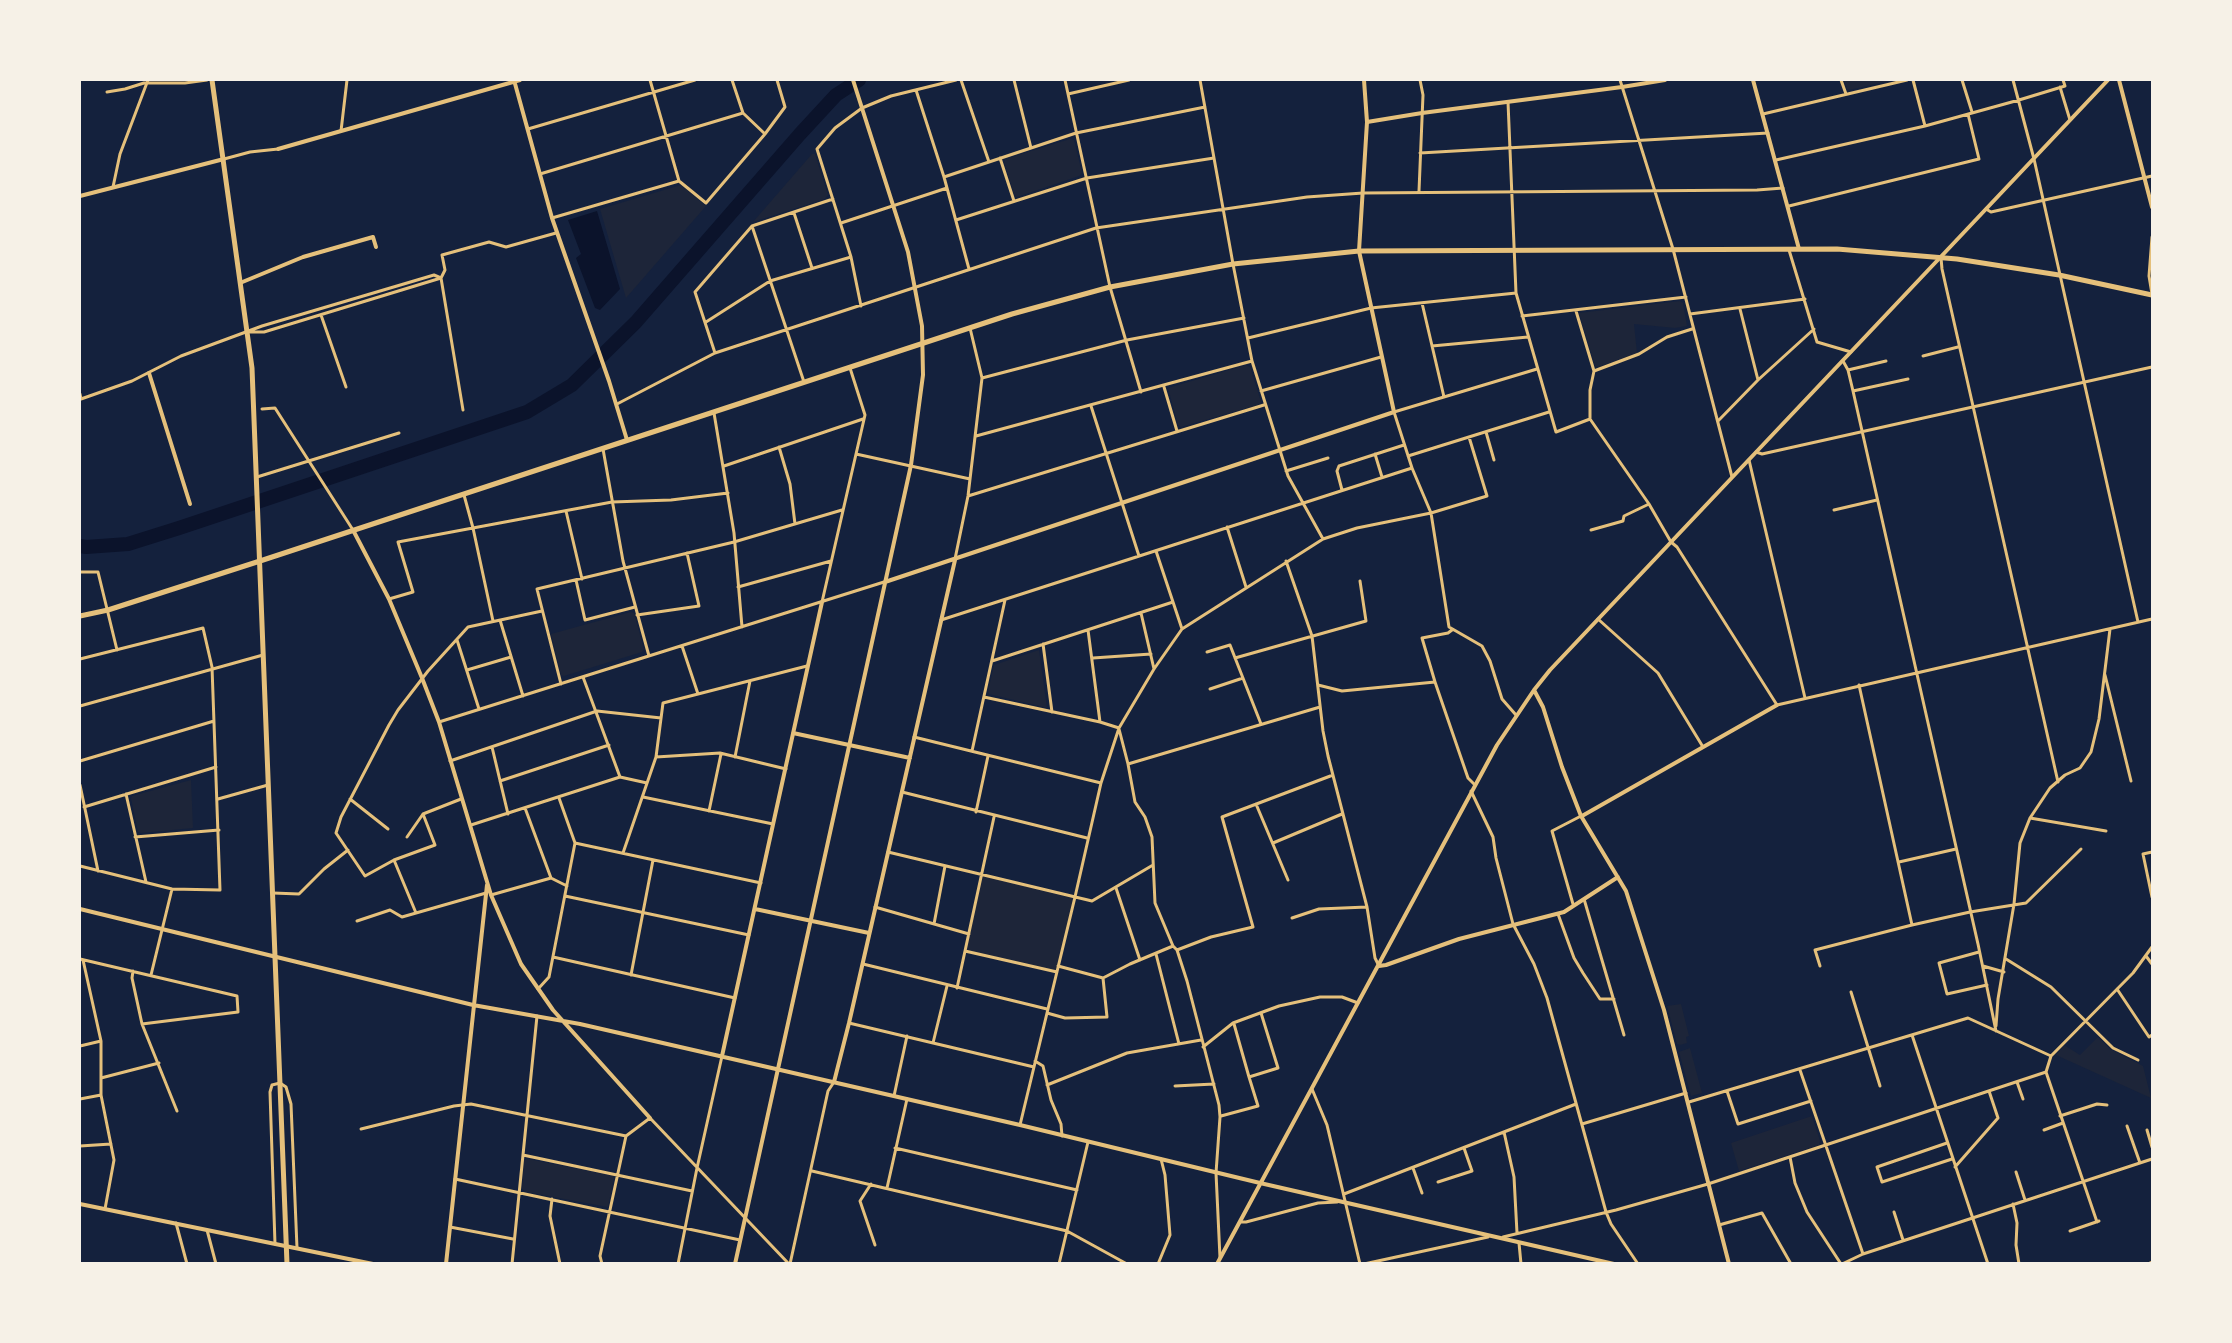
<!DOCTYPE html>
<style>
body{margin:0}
#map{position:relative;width:2232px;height:1343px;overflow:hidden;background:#14213d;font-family:"Nunito Sans",sans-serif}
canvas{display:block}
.frame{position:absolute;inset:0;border:81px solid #f6f1e7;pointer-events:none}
</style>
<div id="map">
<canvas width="2232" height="1343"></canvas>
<div class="frame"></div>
</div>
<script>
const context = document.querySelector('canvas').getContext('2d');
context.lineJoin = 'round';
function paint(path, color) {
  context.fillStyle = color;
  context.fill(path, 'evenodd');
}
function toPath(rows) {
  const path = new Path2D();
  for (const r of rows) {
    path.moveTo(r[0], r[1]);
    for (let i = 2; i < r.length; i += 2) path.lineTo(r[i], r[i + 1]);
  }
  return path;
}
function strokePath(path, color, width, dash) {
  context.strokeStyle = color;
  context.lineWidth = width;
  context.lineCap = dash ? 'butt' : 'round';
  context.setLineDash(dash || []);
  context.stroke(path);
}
paint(toPath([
 [1844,80,1894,80,1849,90,1847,89],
 [1070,139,1074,140,1082,173,1079,176,1017,197,1014,194,1004,162,1005,159],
 [812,154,815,154,828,195,825,199,753,222],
 [681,185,706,206,626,298,600,209],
 [1680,301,1683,303,1687,326,1675,328,1634,324,1637,353,1598,367,1595,366,1579,313],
 [1246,365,1250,367,1261,402,1258,405,1181,427,1178,425,1168,388],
 [631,612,634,613,644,649,642,652,564,676,561,675,551,634],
 [1039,650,1047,708,989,694,988,691,994,665],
 [191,780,193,828,141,833,138,832,131,798,132,796],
 [982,875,1075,897,1057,972,965,951],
 [1681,1004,1689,1036,1686,1037,1687,1043,1680,1045,1677,1044,1667,1006],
 [2098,1037,2110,1049,2143,1066,2151,1098,2056,1055,2064,1045,2080,1055],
 [1690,1048,1702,1093,1691,1096,1679,1052],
 [1812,1116,1820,1141,1819,1145,1739,1171,1731,1143],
 [528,1159,613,1176,614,1178,608,1207,526,1192,522,1189,524,1160]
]), '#1d2539');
paint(toPath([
 [597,211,620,289,600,310,595,308,576,258,581,254,568,220]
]), '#0b132b');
strokePath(toPath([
 [80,546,86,547,128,544,179,528,527,412,572,385,636,322,800,134,836,95,859,80]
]), '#0b132b', 14);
strokePath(toPath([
 [732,80,743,113,765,134],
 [961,80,989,162],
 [1014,80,1031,148],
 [1065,80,1110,287,1141,392],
 [1200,80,1233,264,1252,361,1288,476,1323,539],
 [1620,80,1673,249,1732,477],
 [1841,80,1846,94],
 [1913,80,1925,126],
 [1962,80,1972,112],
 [2013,80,2034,159,2138,622],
 [2060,87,2070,120],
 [916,90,944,177,969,269],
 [107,92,125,89,144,83,185,83,207,80],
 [1068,94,1129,80],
 [1508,102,1516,293,1556,432,1590,419],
 [1763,114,1907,80],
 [528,129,695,80],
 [341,131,347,80],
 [1420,153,1768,133],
 [1000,158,1014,201],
 [224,159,250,152,278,149],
 [1776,160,1925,126,2019,100,2065,86,2063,80],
 [540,174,743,113],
 [944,177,1076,133,1205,107],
 [679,181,706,203,765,134,785,107,777,80],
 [113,187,120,154,148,80],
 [1419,191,1423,95,1420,80],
 [1789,206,1979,159,1968,114],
 [1986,209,1991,212,2152,176],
 [794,213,812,268],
 [552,218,679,181,650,80],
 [956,220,1087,178,1214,158],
 [841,223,947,188],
 [752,226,804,382],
 [1789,250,1817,342,1851,352],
 [1941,258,1942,269,2058,782],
 [2152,294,2149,276,2152,237],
 [1422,303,1444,397],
 [861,306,851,257,817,149,835,128,862,108,891,96,956,80],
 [1740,309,1758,380],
 [1576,311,1594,371,1590,390,1590,419,1649,504,1671,542,1677,547,1777,705,2152,619],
 [1690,314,1805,299],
 [321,315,346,387],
 [1522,316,1686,297],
 [706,322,770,281,851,257],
 [250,332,264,332,441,278],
 [1248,338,1371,308,1516,293],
 [1432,346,1528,337],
 [715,353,695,292,752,226,833,199],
 [1923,356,1958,347],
 [1843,361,1848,370,1853,391,1978,944,1996,1031],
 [1848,370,1886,361],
 [1594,371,1639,354,1667,337,1692,329],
 [982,378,1127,340,1244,318],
 [1164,387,1177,431],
 [1261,391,1381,357],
 [1853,391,1908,379],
 [80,394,81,399,132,381,181,356,262,326,434,275,441,278],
 [617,404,715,353,1096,228,1307,197,1363,193,1757,190,1783,188],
 [1091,406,1139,556],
 [262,409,275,408,353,530],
 [463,410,441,278,445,270,442,255,489,242,506,247,556,233],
 [714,413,734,533,742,627],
 [1718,421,1758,380,1814,329],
 [1486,432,1494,460],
 [976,436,1252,361],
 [779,447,790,484,795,524],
 [603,449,623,561,649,656],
 [1756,452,1762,454,2152,367],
 [856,454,970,479],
 [1375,454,1382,477],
 [1408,456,1549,412],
 [1749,460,1805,698],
 [724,466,863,419],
 [1286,471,1328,458],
 [257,477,399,433],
 [1342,490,1337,471,1339,466,1404,445],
 [464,495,473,528,493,621],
 [968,496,1264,405],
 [1834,510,1877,500],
 [566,511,582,579],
 [1227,527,1246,587],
 [1591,530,1623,521,1624,516,1649,504],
 [1156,551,1182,629],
 [955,559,968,496,982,378,970,328],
 [1286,561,1312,636,1323,731,1328,756,1367,907,1375,958,1379,966],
 [80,572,98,572,117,650],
 [576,580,585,620,635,607],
 [738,587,831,561],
 [389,599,413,592,398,542,612,502,671,500,728,493],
 [822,602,865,415,850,368],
 [1141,613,1154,669],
 [637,615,699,606,687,553],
 [1598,619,1658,673,1703,747],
 [500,620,523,696],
 [941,620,1412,468],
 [1088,630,1100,722],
 [457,640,479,709],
 [1043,644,1052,712],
 [682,646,698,694],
 [1207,652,1230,645,1261,724],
 [1093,658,1151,654],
 [1235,658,1366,621,1360,581],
 [80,659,203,628,212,667,220,890,172,889,80,866],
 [992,661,1173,602],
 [467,670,511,657],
 [2105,675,2131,781],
 [583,677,620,777],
 [1435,682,1422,638,1448,633,1452,630],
 [561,684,537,589,734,542,842,510],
 [1318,685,1342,691,1435,682,1468,778,1475,785],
 [1859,685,1912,925,1970,912,2026,903,2081,849],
 [1210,689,1243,678],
 [984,697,1100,722,1119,728],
 [80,706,263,655],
 [1516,715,1502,699,1490,661,1482,646,1449,627,1431,513,1412,468,1394,412,1537,369],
 [439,722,884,582],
 [1119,729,1128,764,1135,802,1145,817,1152,837,1155,903,1173,946,1177,950,1187,981,1219,1105,1220,1117,1216,1173,1220,1258],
 [914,737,1101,783],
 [492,747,508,814],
 [972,751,1005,600],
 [656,757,720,753,786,769],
 [735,757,750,681],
 [80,761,214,721],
 [450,761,597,711,661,718],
 [1128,764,1320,707],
 [500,781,609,745],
 [80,785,98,871],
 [1471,791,1493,837,1496,858,1513,924,1534,964,1547,998,1606,1212,1611,1224,1638,1264],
 [902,792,1087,838],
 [126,794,146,882],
 [643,797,773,824],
 [218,799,268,785],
 [350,799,388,829],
 [461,799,423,814,435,845,394,860,365,876,336,833,341,817,389,725,398,710,428,671,468,627,542,611],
 [1256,804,1288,880],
 [84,807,216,767],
 [525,808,551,878],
 [709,811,721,754],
 [976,812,988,756],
 [2030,818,2106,831],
 [471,825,620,777,647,783],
 [135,837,219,830],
 [407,837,423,814],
 [575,843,761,883],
 [1273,843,1342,814],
 [888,852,1092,901,1153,865],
 [2152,852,2143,854,2152,897],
 [623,853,656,757,663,703,807,666],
 [394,860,416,913],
 [1899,862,1956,849],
 [1116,888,1140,960],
 [273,893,299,894,324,869,348,850],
 [491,895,551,878,567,886],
 [565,896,749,935],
 [1584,899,1624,1035],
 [1573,904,1552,831,1581,816],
 [875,907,969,934],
 [1558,914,1574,958,1583,973,1600,999,1614,999],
 [1292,918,1319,909,1367,907],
 [357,921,390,910,402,917,486,893],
 [934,924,945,866],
 [1177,950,1211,937,1253,927,1222,817,1333,775],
 [965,951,1057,972],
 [1979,952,1939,963,1947,994,1987,985],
 [1156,954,1179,1044],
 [2146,956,2152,964],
 [553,957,735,998],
 [80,959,237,996,238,1012,142,1024],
 [2006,959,2051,987,2113,1048,2138,1060],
 [83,960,101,1041,101,1095,114,1160,105,1209],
 [863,964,1047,1009],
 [1058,966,1103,978,1130,964,1173,946],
 [1820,966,1815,950,1912,925],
 [1983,966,2004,972],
 [133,971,132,978,142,1024,177,1111],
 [151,975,172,889],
 [631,975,653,860],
 [957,988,994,817],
 [538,989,549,977,575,843,559,798],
 [2117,989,2149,1037,2152,1035],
 [1851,992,1880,1086],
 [1047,1013,1065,1018,1107,1017,1103,978],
 [849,1023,1034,1067],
 [1234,1024,1249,1077],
 [1996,1026,1998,999,2014,904,2020,843,2030,818,2050,788,2065,775,2080,768,2091,752,2099,719,2110,629],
 [1912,1035,1988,1264],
 [933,1043,947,986],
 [80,1046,101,1041],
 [1203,1047,1233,1023,1279,1006,1320,997,1342,997,1358,1003],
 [1035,1061,1043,1066,1051,1100,1061,1124,1062,1136],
 [1800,1070,1863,1254],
 [101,1078,159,1063],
 [2017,1082,2023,1099],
 [1047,1085,1127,1053,1201,1040],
 [1175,1086,1214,1084],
 [1312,1089,1327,1125,1360,1264],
 [1727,1091,1738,1124,1811,1101],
 [894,1096,907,1036],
 [80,1099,101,1095],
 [1689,1102,1968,1018,2051,1056],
 [1221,1116,1258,1106,1249,1077,1278,1068,1261,1013],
 [2060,1116,2097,1104,2107,1105],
 [1582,1124,1686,1093],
 [1020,1125,1075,897,1101,783,1119,728,1154,669,1182,629,1323,539,1357,528,1431,513,1487,496,1469,437],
 [2127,1126,2140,1163],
 [361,1129,454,1106,471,1104,626,1136],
 [2044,1130,2063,1123],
 [2147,1130,2152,1147],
 [1504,1132,1514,1177,1517,1233],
 [1947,1143,1877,1167,1882,1182,1952,1159],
 [80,1146,111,1144],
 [895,1148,1077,1190],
 [523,1155,692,1191],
 [1790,1157,1795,1183,1807,1212,1841,1264],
 [1955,1167,1998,1118,1989,1091],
 [1413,1168,1422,1193],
 [812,1171,1067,1231,1127,1264],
 [2016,1172,2025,1200],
 [455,1179,740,1240],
 [1438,1182,1472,1171,1464,1148],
 [871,1184,860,1201,875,1245],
 [887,1188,907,1099],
 [1344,1194,1576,1104],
 [552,1199,550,1216,560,1264],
 [2013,1204,2017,1223,2016,1245,2019,1264],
 [1894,1212,1903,1240],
 [1241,1222,1246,1222,1318,1203,1337,1202],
 [2097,1222,2046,1072,2051,1056,2133,973,2152,947],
 [176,1223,187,1264],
 [1719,1225,1762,1213,1791,1264],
 [450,1227,513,1239],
 [207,1230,216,1264],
 [2070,1231,2099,1221],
 [1503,1237,1616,1210,1708,1184,2046,1072],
 [1519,1243,1521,1264],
 [275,1244,270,1092,272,1085,280,1083,286,1087,291,1104,297,1248],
 [512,1264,537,1016],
 [602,1264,600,1256,626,1136,650,1118,789,1264],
 [678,1264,697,1168,722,1056],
 [790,1264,828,1091,834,1082],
 [1059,1264,1088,1142],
 [1158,1264,1170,1235,1165,1175,1161,1159],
 [1364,1264,1488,1237],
 [1842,1264,1863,1254,2152,1159],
 [2148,1264,2152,1262]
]), '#e5c07b', 3);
strokePath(toPath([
 [514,80,552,218,609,381,627,440],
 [1753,80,1799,249],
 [2119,80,2152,207],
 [1367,122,1422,113,1622,87,1665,80],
 [278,149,520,80],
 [80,196,224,159],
 [240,283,303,257,373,237,376,247],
 [149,373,190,504],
 [353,530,389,599,422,678,439,722,491,895,521,964,553,1010,650,1118],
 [885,582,1394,412,1359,251,1367,122,1364,80],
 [1534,690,1543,707,1562,767,1581,816,1626,891,1664,1010,1729,1264],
 [793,733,910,758],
 [1582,816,1777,705],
 [80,909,473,1005,580,1024,1020,1125,1260,1183,1614,1264],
 [755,909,869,933],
 [1379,966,1386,965,1459,939,1564,912,1618,877],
 [722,1056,822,602],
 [834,1082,849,1023,955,560],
 [80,1204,373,1264],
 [446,1264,487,885],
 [735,1264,911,465,923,375,922,326,908,252,853,80],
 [1217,1264,1497,745,1534,690,1550,670,2108,80]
]), '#e5c07b', 4);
strokePath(toPath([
 [212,80,252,368,287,1264],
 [80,616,108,610,260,561,1012,314,1110,287,1233,264,1359,251,1837,249,1957,259,2059,275,2152,295]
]), '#e5c07b', 5);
</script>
